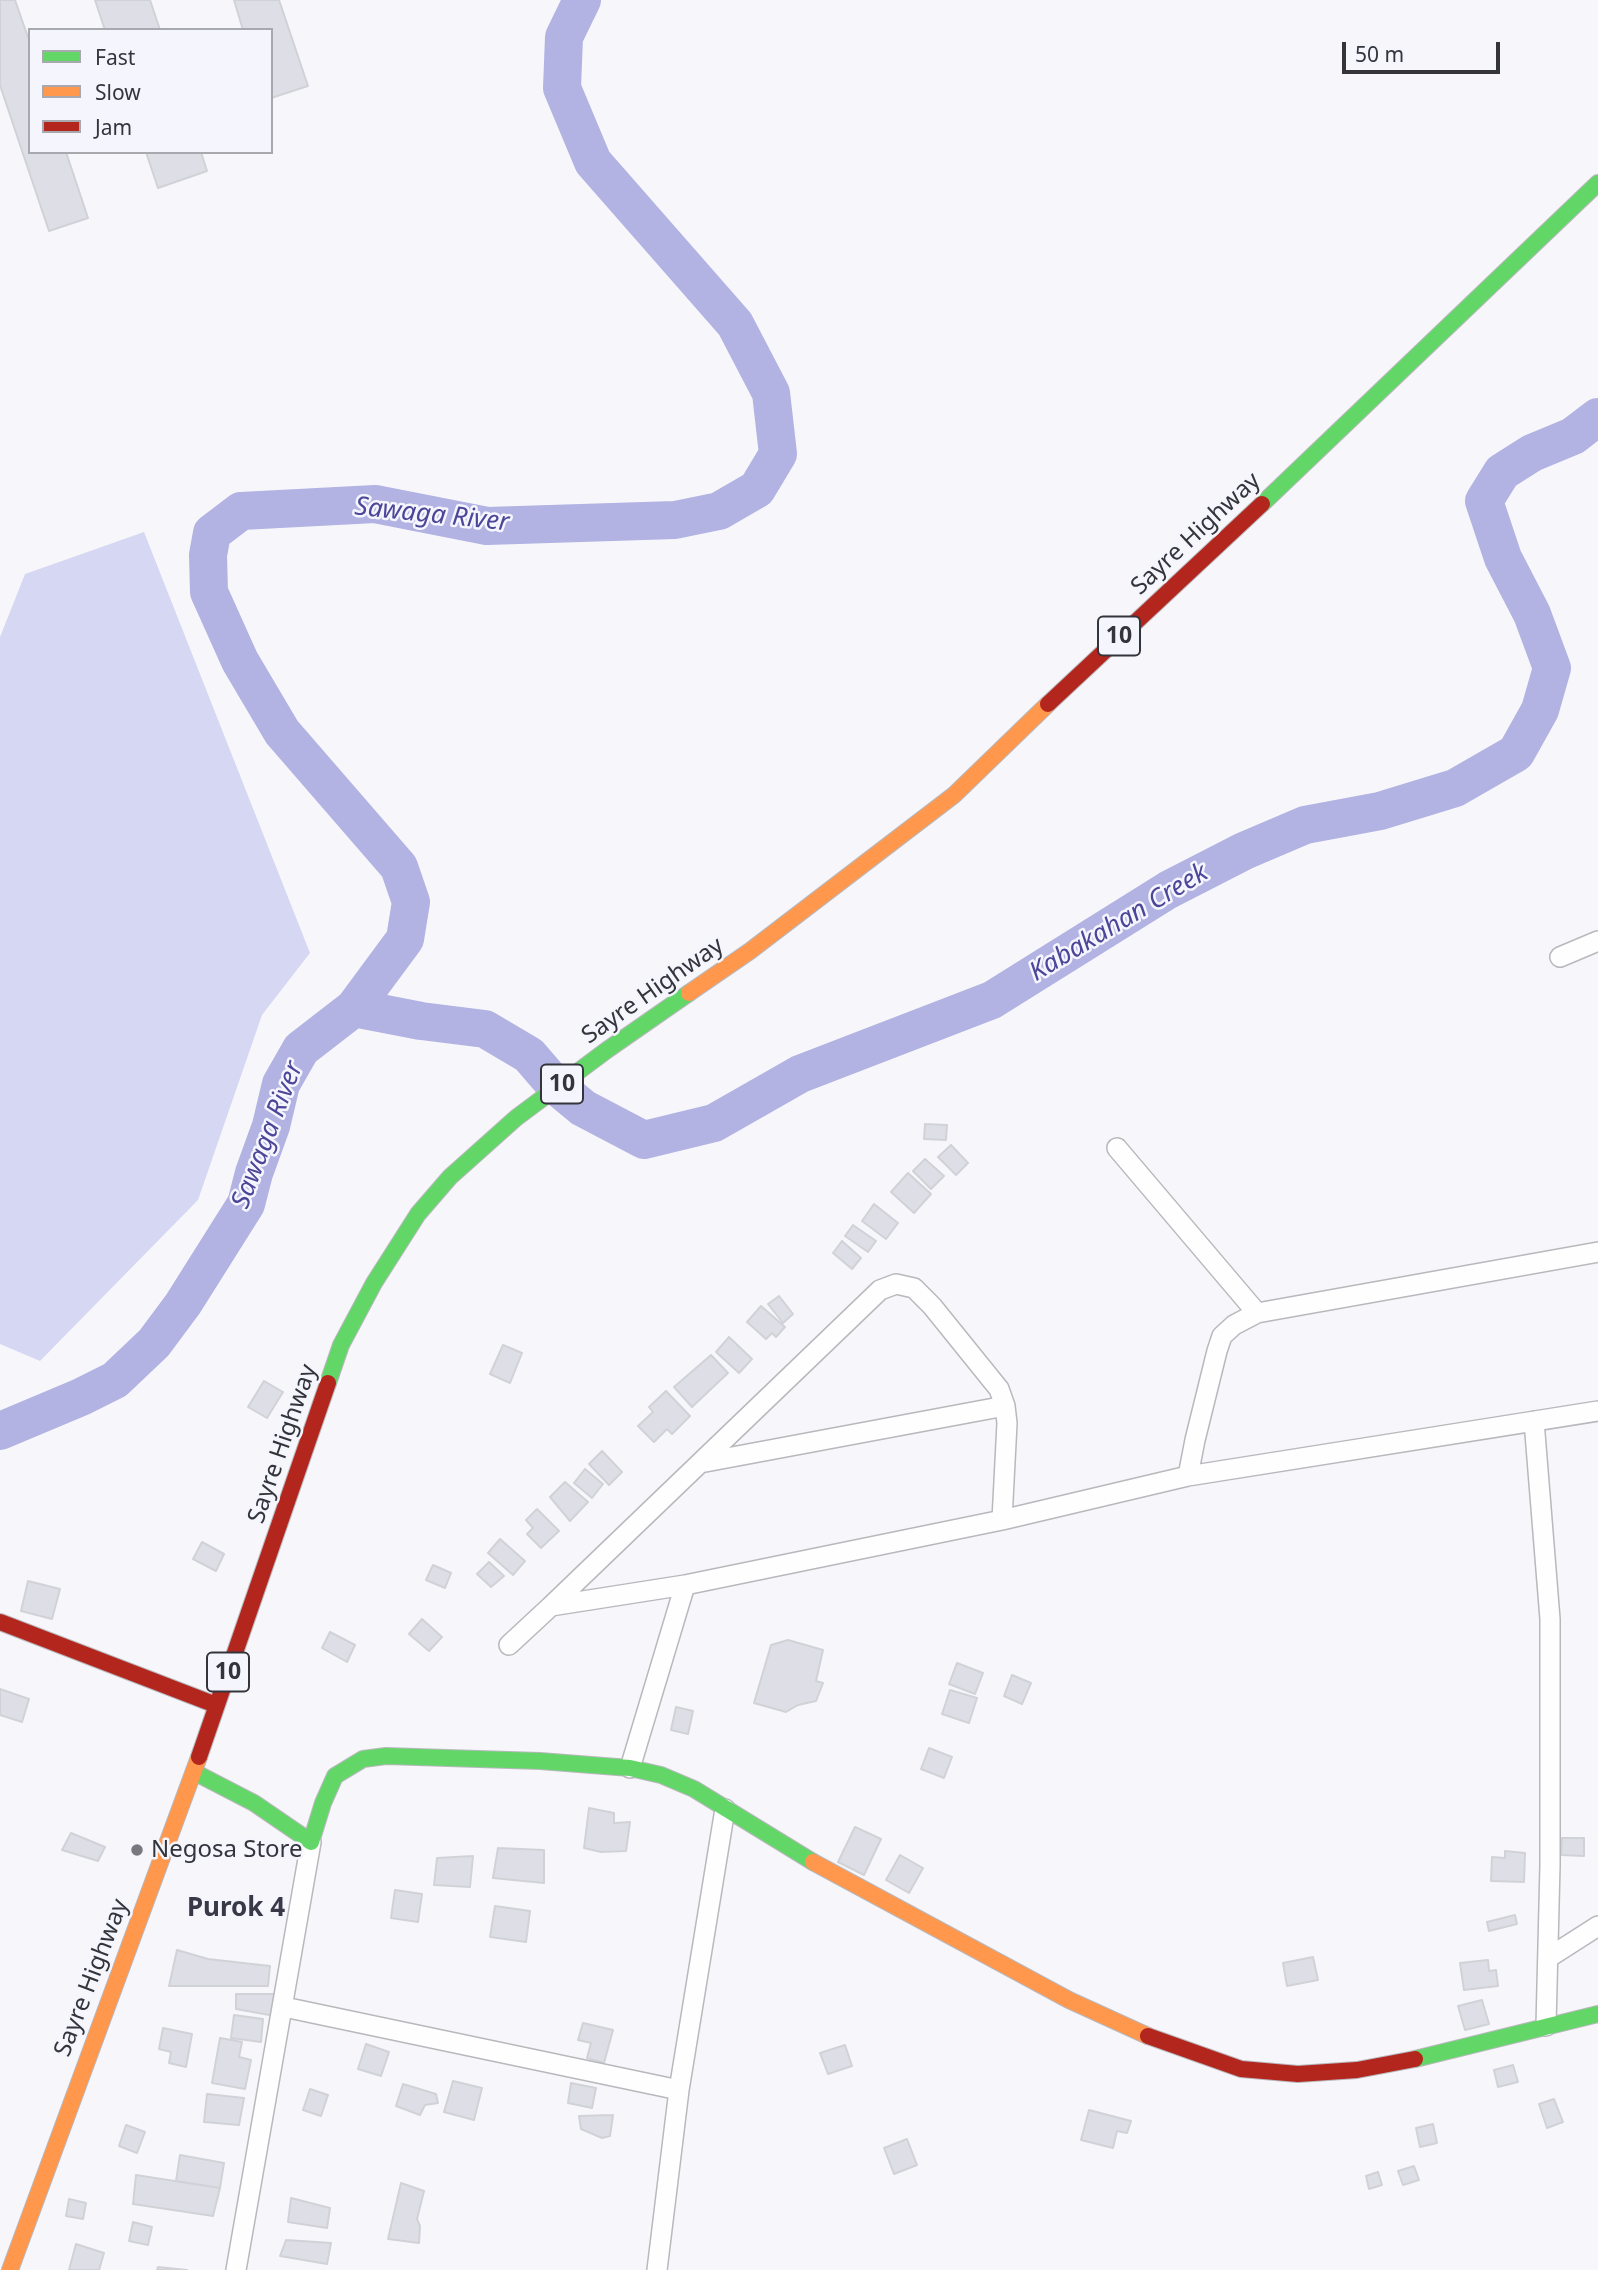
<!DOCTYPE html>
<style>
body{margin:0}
#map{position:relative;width:1598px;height:2270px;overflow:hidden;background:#f7f7fb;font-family:"Noto Sans",sans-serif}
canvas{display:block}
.legend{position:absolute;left:28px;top:28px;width:245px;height:126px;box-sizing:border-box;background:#f5f5fd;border:2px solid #a8a8af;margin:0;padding:9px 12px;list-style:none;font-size:21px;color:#34343b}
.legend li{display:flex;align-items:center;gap:14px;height:35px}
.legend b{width:35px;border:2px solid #a8a8af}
.scale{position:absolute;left:1342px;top:42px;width:158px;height:32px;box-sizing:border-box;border:4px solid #34343b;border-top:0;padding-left:9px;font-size:21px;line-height:24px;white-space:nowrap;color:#34343b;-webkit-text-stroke:5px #f5f5fd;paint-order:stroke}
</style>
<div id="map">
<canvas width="1598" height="2270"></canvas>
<ul class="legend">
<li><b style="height:9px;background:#63d668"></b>Fast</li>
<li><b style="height:9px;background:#ff974d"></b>Slow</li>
<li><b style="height:9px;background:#b3261e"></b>Jam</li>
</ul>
<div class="scale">50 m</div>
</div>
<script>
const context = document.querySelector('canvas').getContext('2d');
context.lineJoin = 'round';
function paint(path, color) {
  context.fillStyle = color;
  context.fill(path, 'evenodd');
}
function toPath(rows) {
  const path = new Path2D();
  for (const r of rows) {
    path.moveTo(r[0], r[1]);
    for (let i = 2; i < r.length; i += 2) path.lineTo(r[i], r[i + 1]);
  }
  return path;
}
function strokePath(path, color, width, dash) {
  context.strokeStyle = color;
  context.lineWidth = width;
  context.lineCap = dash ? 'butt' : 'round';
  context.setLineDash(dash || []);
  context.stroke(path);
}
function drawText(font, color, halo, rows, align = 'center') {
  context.font = font + ' "Noto Sans",sans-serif';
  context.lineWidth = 5;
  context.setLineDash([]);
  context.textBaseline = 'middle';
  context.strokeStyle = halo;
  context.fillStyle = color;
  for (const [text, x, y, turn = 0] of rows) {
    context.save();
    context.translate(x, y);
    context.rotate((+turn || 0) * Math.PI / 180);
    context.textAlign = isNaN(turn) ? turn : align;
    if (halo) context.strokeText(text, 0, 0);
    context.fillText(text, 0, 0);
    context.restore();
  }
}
paint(toPath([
 [144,532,310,953,262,1015,198,1200,40,1361,0,1344,0,637,25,574]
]), '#d6d7f2');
strokePath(toPath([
 [354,1008,421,1021,485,1029,529,1055,554,1084,583,1108,644,1140,714,1123,800,1074,992,1000,1168,890,1244,851,1305,825,1380,811,1455,788,1516,753,1540,710,1552,668,1532,614,1503,558,1484,501,1502,472,1532,453,1573,436,1598,417],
 [0,1431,81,1397,115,1380,154,1343,183,1304,246,1204,254,1173,271,1126,281,1084,301,1049,354,1008,405,939,411,902,399,867,282,732,240,661,209,592,208,555,212,533,241,511,375,504,487,526,675,520,719,511,757,489,778,454,771,393,735,324,593,162,562,88,564,37,582,0]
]), '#b2b2e3', 38);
const building = toPath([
 [0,0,15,0,30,43,30,152,66,152,88,218,49,231,0,85,0,0],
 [95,0,150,0,160,30,105,30,95,0],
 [234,0,279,0,308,86,271,98,271,30,243,30,234,0],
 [146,152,201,152,207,171,158,188,146,152],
 [925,1124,947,1125,946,1140,924,1139,925,1124],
 [951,1145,968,1163,956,1175,938,1157,951,1145],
 [925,1159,944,1176,931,1189,913,1171,925,1159],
 [908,1173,931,1194,914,1213,891,1192,908,1173],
 [874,1204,898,1223,886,1239,862,1221,874,1204],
 [853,1225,876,1241,868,1252,845,1236,853,1225],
 [842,1241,861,1258,852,1269,833,1253,842,1241],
 [779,1296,793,1314,783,1323,768,1304,779,1296],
 [761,1306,785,1327,776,1337,772,1333,766,1339,747,1322,761,1306],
 [729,1337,752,1359,739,1373,716,1352,729,1337],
 [503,1345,522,1353,510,1383,490,1374,503,1345],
 [711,1355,728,1373,692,1407,674,1387,711,1355],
 [264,1381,283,1392,267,1418,248,1407,264,1381],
 [666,1391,690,1416,672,1434,667,1429,654,1442,638,1426,653,1412,649,1407,666,1391],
 [602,1451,622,1472,609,1485,589,1464,602,1451],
 [585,1469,603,1484,592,1498,574,1483,585,1469],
 [565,1482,588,1502,570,1521,550,1497,565,1482],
 [537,1509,559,1531,541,1548,527,1534,533,1528,526,1520,537,1509],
 [500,1539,525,1561,513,1575,488,1553,500,1539],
 [202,1542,224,1554,216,1571,193,1559,202,1542],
 [489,1562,504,1576,491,1587,477,1574,489,1562],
 [433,1565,451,1573,445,1588,426,1580,433,1565],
 [28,1581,60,1589,52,1619,21,1611,28,1581],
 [422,1619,442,1637,429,1651,409,1634,422,1619],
 [330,1632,355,1645,347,1662,322,1648,330,1632],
 [788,1640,823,1650,816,1681,823,1683,816,1701,798,1705,786,1712,754,1703,771,1645,788,1640],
 [957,1663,983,1673,975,1694,949,1684,957,1663],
 [1012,1675,1031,1683,1022,1704,1004,1696,1012,1675],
 [0,1689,29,1699,22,1722,0,1715,0,1689],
 [950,1690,977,1698,969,1723,942,1714,950,1690],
 [676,1707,693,1711,688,1734,671,1730,676,1707],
 [929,1748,952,1757,944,1778,921,1769,929,1748],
 [589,1808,614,1813,614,1823,630,1822,626,1851,601,1852,584,1848,589,1808],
 [855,1827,881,1839,864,1875,838,1862,855,1827],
 [71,1833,105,1847,98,1861,62,1850,71,1833],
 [1562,1838,1584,1838,1584,1856,1561,1855,1562,1838],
 [498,1848,544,1850,544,1883,493,1878,498,1848],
 [1505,1851,1525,1853,1524,1882,1491,1881,1492,1857,1505,1858,1505,1851],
 [900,1855,923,1868,909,1893,886,1880,900,1855],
 [473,1856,470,1887,434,1885,437,1858,473,1856],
 [395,1890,422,1894,418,1922,391,1918,395,1890],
 [495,1906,530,1911,526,1942,490,1937,495,1906],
 [1515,1915,1517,1924,1489,1931,1487,1922,1515,1915],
 [177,1950,208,1959,270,1966,268,1986,169,1986,177,1950],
 [1313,1957,1318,1980,1287,1986,1283,1963,1313,1957],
 [1488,1960,1489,1971,1496,1970,1498,1986,1464,1990,1460,1963,1488,1960],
 [236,1994,275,1994,275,2016,236,2009,236,1994],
 [1482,2000,1489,2024,1465,2030,1458,2006,1482,2000],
 [234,2015,263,2019,261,2042,231,2038,234,2015],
 [583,2023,613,2030,604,2063,587,2058,591,2043,578,2040,583,2023],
 [163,2028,192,2034,186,2067,169,2063,171,2052,159,2049,163,2028],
 [220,2038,242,2042,239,2057,251,2060,245,2089,212,2083,220,2038],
 [366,2044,389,2052,381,2076,358,2069,366,2044],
 [845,2045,852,2066,828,2074,820,2053,845,2045],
 [1513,2065,1518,2082,1498,2087,1494,2070,1513,2065],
 [453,2081,482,2088,474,2120,444,2112,453,2081],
 [571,2083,596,2088,592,2108,568,2103,571,2083],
 [403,2084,436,2094,438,2103,425,2105,420,2115,396,2106,403,2084],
 [310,2089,328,2095,321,2116,303,2110,310,2089],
 [207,2094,244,2098,239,2125,204,2122,207,2094],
 [1554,2099,1563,2122,1547,2128,1539,2104,1554,2099],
 [1089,2110,1131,2121,1127,2133,1117,2131,1113,2148,1081,2140,1089,2110],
 [613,2115,610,2136,602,2138,581,2129,579,2116,613,2115],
 [1433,2124,1437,2143,1420,2147,1416,2128,1433,2124],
 [126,2125,145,2132,137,2153,119,2146,126,2125],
 [907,2139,917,2165,894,2174,884,2148,907,2139],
 [180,2155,224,2163,220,2188,176,2181,180,2155],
 [1414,2166,1419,2180,1403,2185,1398,2171,1414,2166],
 [1378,2172,1382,2185,1369,2189,1366,2176,1378,2172],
 [136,2175,220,2188,213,2216,133,2204,136,2175],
 [401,2183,424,2191,417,2219,420,2226,419,2243,388,2239,401,2183],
 [291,2198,330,2208,327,2228,288,2222,291,2198],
 [69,2199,86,2203,83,2219,66,2216,69,2199],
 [133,2222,152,2227,148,2245,129,2241,133,2222],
 [286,2240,331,2243,327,2264,280,2256,286,2240],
 [76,2244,104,2253,99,2270,69,2270,76,2244],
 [158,2267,187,2270,157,2270,158,2267]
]);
paint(building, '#dedfe6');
strokePath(building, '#d1d2d7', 2);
const street = toPath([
 [1560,957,1598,941],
 [1117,1148,1257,1313],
 [1598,1252,1257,1313,1234,1325,1222,1336,1217,1351,1195,1440,1188,1476,1598,1411],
 [1534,1421,1550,1619,1550,1865,1546,2026],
 [700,1463,1005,1406],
 [685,1585,1002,1520,1188,1476],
 [551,1606,880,1290,896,1284,914,1288,932,1306,999,1389,1005,1406,1007,1423,1002,1520],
 [509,1645,551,1606,685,1585,630,1768],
 [1548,1958,1598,1926],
 [284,2007,679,2090],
 [236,2270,311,1842],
 [657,2270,679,2090,725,1809]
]);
const fast = toPath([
 [1262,504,1598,183],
 [328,1383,341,1345,374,1283,418,1214,450,1177,516,1118,607,1050,689,993],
 [194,1772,254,1803,311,1842,323,1803,335,1776,363,1759,386,1756,540,1761,630,1768,661,1775,694,1789,813,1862],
 [1415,2059,1598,2014]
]);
const slow = toPath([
 [689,993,750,951,954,795,1048,704],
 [813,1862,1069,2000,1148,2036],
 [10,2270,199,1757]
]);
const jam = toPath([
 [1048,704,1262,504],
 [0,1622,216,1705],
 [199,1757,328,1383],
 [1148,2036,1241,2069,1298,2074,1357,2070,1415,2059]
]);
strokePath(street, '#b8b8bd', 22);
strokePath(fast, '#b8b8bd', 18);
strokePath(slow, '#b8b8bd', 18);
strokePath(jam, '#b8b8bd', 18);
strokePath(street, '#fefefe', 19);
strokePath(fast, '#63d668', 16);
strokePath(slow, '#ff974d', 16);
strokePath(jam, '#b3261e', 16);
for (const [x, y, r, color] of [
 [137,1850,7,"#78787e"]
]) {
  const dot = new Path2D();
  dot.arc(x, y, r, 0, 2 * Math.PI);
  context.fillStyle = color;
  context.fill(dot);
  strokePath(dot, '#f5f5fd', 2.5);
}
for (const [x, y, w] of [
 [1119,636,42],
 [562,1084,42],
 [228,1672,42]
]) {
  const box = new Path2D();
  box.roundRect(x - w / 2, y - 19.5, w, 39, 5);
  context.fillStyle = '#f5f5fd';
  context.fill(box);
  strokePath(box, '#34343b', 2);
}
drawText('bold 23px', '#34343b', null, [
 ["10",1119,636],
 ["10",562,1084],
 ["10",228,1672]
]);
drawText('24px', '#34343b', '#f5f5fd', [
 ["Sayre Highway",1196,534,-43],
 ["Sayre Highway",653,991,-35],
 ["Sayre Highway",283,1444,-71],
 ["Sayre Highway",92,1978,-69]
]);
drawText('24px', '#34343b', '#f5f5fd', [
 ["Negosa Store",151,1850]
], 'left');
drawText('italic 26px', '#4c4699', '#f5f5fd', [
 ["Sawaga River",432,515,6],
 ["Kabakahan Creek",1119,923,-31],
 ["Sawaga River",268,1135,-69]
]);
drawText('bold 26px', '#383847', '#f5f5fd', [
 ["Purok 4",236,1909]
]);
</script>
